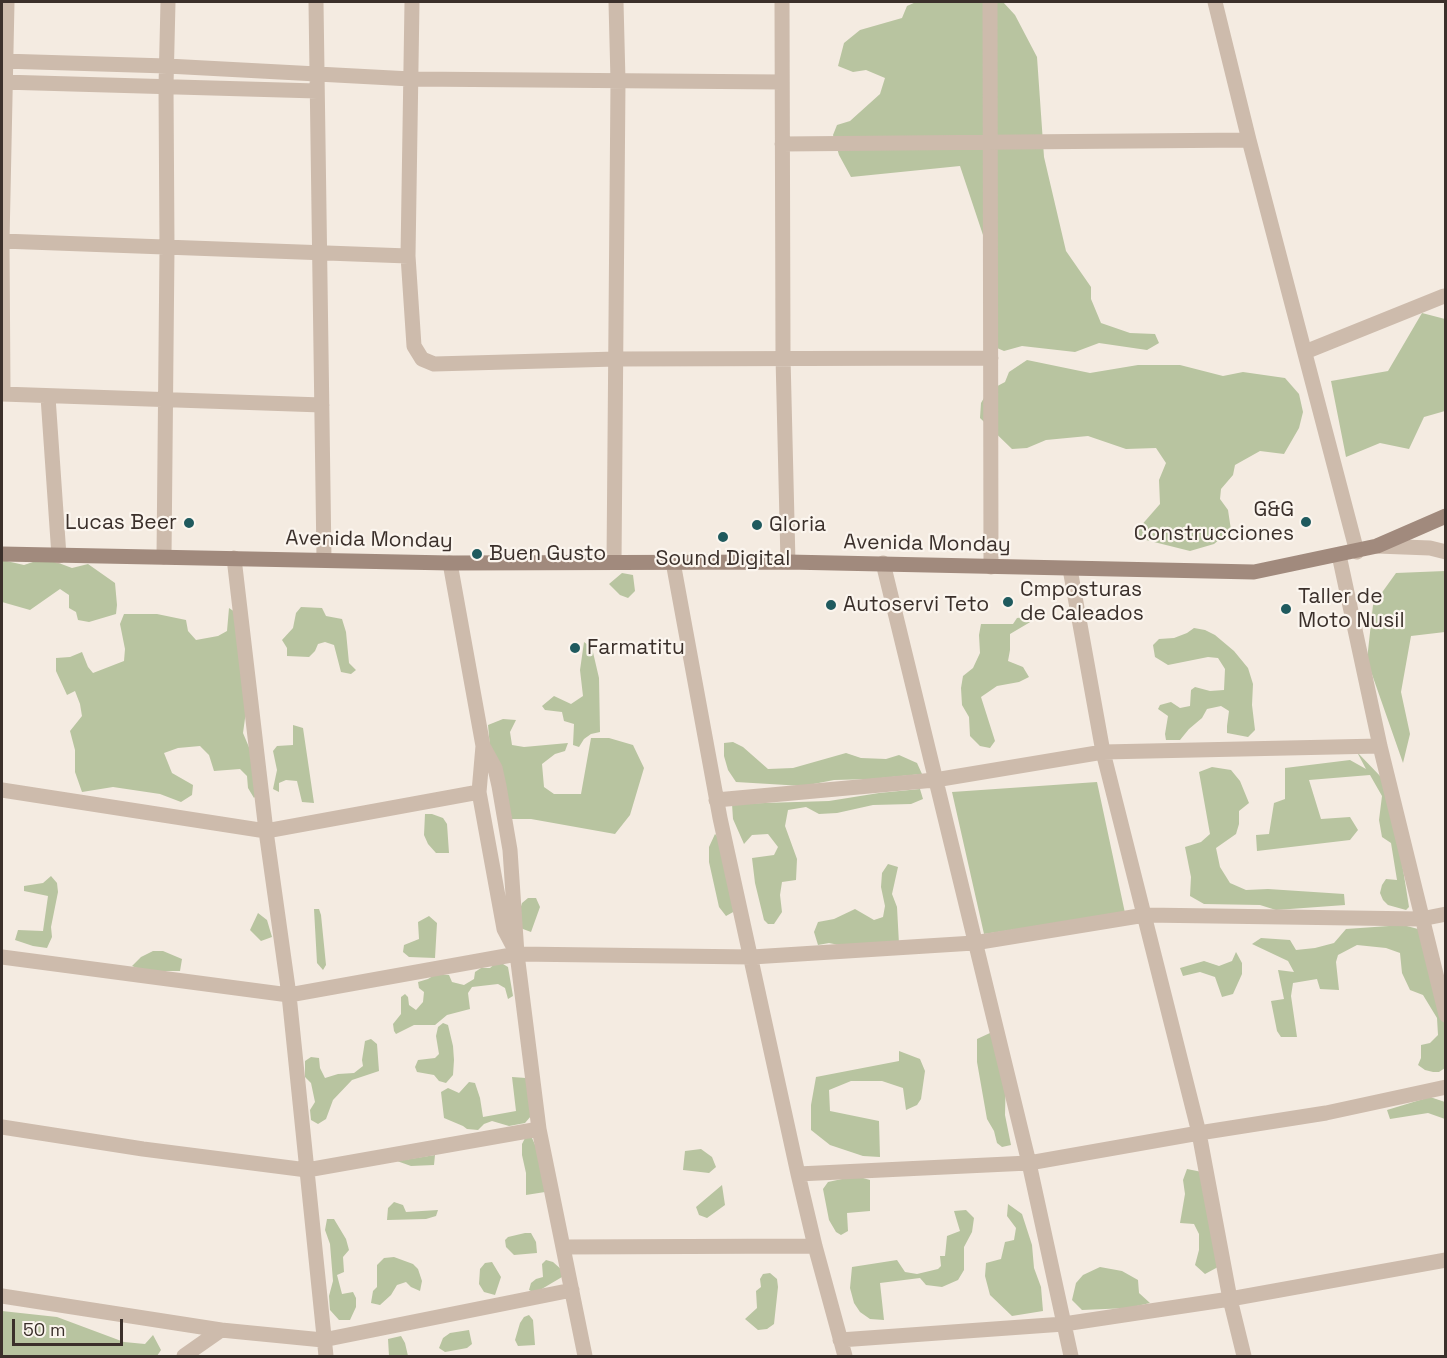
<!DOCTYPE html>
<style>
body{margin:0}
#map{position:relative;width:1447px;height:1358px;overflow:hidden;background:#f4ebe1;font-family:"Space Grotesk",sans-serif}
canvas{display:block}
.frame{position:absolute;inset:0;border:3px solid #3b302b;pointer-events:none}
.scale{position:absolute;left:12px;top:1319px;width:111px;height:27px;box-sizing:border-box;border:3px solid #3b302b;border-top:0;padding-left:8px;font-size:18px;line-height:21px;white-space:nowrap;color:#3b302b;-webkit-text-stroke:4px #fbf5ee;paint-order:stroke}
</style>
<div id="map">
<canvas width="1447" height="1358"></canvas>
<div class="frame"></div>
<div class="scale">50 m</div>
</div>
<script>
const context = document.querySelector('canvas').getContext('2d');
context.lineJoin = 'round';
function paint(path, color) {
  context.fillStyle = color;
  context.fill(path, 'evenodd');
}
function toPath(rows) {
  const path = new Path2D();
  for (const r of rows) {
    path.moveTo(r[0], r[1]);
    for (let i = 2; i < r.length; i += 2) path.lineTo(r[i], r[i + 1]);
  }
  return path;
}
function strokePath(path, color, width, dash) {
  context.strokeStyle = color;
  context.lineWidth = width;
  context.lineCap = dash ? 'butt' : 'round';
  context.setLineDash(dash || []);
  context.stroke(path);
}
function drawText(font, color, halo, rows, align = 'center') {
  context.font = font + ' "Space Grotesk",sans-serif';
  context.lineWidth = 4.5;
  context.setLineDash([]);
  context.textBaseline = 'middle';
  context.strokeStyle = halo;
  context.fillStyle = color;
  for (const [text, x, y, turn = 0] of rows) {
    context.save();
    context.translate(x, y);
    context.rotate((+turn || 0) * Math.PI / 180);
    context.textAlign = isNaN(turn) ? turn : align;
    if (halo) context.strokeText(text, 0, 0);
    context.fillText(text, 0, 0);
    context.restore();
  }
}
paint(toPath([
 [916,2,1003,2,1015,15,1037,57,1044,157,1066,251,1091,287,1091,299,1101,323,1130,333,1155,334,1159,343,1147,350,1099,343,1075,352,1022,346,1004,351,997,348,995,271,960,166,851,177,839,155,833,135,837,125,850,121,880,94,885,78,866,70,853,72,838,66,844,43,860,30,902,18,907,6],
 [1422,313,1445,319,1445,411,1424,417,1409,449,1380,443,1346,457,1331,381,1388,371],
 [1027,360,1090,373,1138,365,1180,365,1223,376,1243,372,1285,378,1299,394,1303,412,1299,428,1284,454,1260,451,1235,465,1233,475,1221,489,1220,499,1228,510,1231,530,1214,544,1190,551,1138,538,1139,528,1160,504,1159,480,1166,463,1156,448,1126,449,1088,436,1046,440,1027,448,1012,449,980,418,981,403,988,391,1005,382,1009,372],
 [2,560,24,565,39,560,56,562,72,568,88,564,115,583,117,605,116,614,89,622,78,620,76,612,69,608,69,595,60,589,30,610,2,602],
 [1445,571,1445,632,1411,636,1401,692,1410,734,1403,763,1367,660,1373,605,1396,573],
 [622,573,633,575,635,591,628,598,620,595,609,584],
 [301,607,322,608,326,616,342,619,346,632,349,663,356,670,351,674,341,672,334,645,325,642,318,644,315,651,309,657,287,656,287,648,282,640,293,628,296,613],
 [229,608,238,614,247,704,243,733,256,764,260,791,254,798,248,788,247,776,240,769,214,771,209,755,200,746,178,748,164,753,172,773,193,785,192,795,181,802,160,794,113,787,82,792,75,772,75,750,70,731,82,716,80,704,75,691,67,695,56,671,56,658,70,657,82,652,88,667,93,673,124,661,125,649,120,624,124,614,157,614,186,620,188,631,196,640,218,636,227,631],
 [1025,617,1032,621,1010,634,1010,650,1008,661,1023,667,1029,677,1019,682,997,686,981,697,995,741,990,748,980,746,970,736,969,717,962,705,961,688,963,676,973,668,980,653,979,635,981,624,1013,624,1017,618],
 [1194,628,1205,630,1215,635,1234,651,1248,668,1253,684,1252,705,1255,730,1248,737,1227,733,1227,726,1229,711,1221,706,1207,709,1202,718,1189,729,1180,740,1166,740,1165,734,1168,716,1158,709,1160,705,1171,702,1180,708,1190,706,1191,690,1195,687,1210,691,1224,690,1225,669,1218,658,1208,657,1168,665,1155,657,1153,645,1159,639,1174,638,1187,633],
 [584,642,592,648,599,678,600,732,591,734,584,739,579,747,573,745,574,724,564,721,562,712,545,710,542,706,554,696,571,704,583,696,580,670],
 [503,719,516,720,510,732,512,745,524,747,568,743,565,751,555,754,542,764,544,787,554,794,581,794,591,738,609,738,633,745,644,768,630,815,615,834,531,819,512,819,490,748,488,725],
 [293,725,303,728,314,803,302,802,297,781,286,780,279,783,279,792,273,789,277,770,273,751,277,746,293,745],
 [733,742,743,747,768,769,793,768,846,753,861,758,886,759,899,755,917,763,922,774,871,779,834,780,803,786,736,782,728,770,724,756,724,743],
 [1357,752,1382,778,1397,831,1409,907,1406,910,1388,905,1383,900,1380,893,1382,885,1386,879,1397,880,1391,843,1382,837,1379,820,1382,796,1370,775,1309,780,1321,819,1350,817,1358,830,1350,840,1257,851,1256,835,1269,834,1274,803,1285,799,1285,768,1350,760,1366,769],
 [1212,767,1231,770,1240,781,1249,803,1239,811,1239,824,1236,834,1216,848,1220,867,1230,883,1246,890,1268,889,1344,894,1345,905,1276,910,1260,905,1204,904,1190,896,1191,877,1185,847,1201,842,1210,834,1199,772],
 [1097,782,1125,913,984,934,952,792],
 [920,789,923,799,911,804,873,805,837,813,819,814,806,807,788,810,785,826,797,859,796,880,782,882,780,895,782,912,774,924,768,924,764,920,755,883,752,858,774,855,778,847,768,834,752,835,744,844,733,819,732,804,829,801,879,793],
 [425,814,432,814,443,818,447,824,449,853,436,853,428,844,424,835],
 [715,834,722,841,735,911,726,916,719,907,709,862,709,847],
 [888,864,898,867,892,894,897,907,899,944,849,947,829,943,818,945,814,932,818,922,834,919,855,909,874,920,883,917,885,906,881,887,882,873],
 [51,876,57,883,58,892,51,927,52,937,47,948,33,946,15,940,18,930,43,931,48,896,24,891,24,886,43,883],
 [528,898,536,898,540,907,531,932,515,926,522,903],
 [314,909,319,909,321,915,326,965,323,970,317,963],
 [258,913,267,920,272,937,261,941,250,930],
 [429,916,437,923,435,958,409,957,403,952,404,945,419,939,418,922],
 [1403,925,1418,929,1445,1026,1445,1068,1439,1072,1433,1072,1425,1070,1418,1065,1421,1058,1421,1045,1430,1043,1438,1035,1437,1018,1423,995,1410,990,1402,973,1400,953,1386,948,1357,945,1338,955,1336,962,1339,990,1320,989,1317,979,1293,983,1291,996,1297,1037,1281,1037,1277,1031,1271,1001,1284,999,1278,970,1294,972,1288,961,1252,944,1261,938,1290,940,1296,950,1315,948,1334,943,1346,929],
 [153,951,163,951,182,959,180,971,144,971,132,966,141,957],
 [1236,952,1242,963,1242,974,1233,994,1222,997,1215,977,1200,972,1183,976,1180,968,1204,961,1219,966,1232,961],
 [498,961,508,967,513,996,508,999,505,988,498,984,472,987,468,993,470,1009,447,1015,435,1025,414,1025,396,1034,394,1031,393,1024,401,1014,401,997,405,994,408,997,409,1005,416,1010,423,1002,424,992,419,988,418,982,428,979,436,974,449,975,452,982,464,985,474,979,475,972,481,968,490,968],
 [443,1023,448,1025,453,1046,454,1060,453,1075,446,1083,439,1081,434,1075,417,1072,415,1067,418,1060,435,1058,439,1054,436,1036,438,1027],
 [990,1033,1006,1071,1005,1115,1011,1145,1002,1147,997,1143,994,1131,987,1119,977,1062,977,1039],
 [371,1039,377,1044,379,1071,352,1080,333,1100,326,1119,318,1124,311,1120,310,1110,315,1102,311,1083,305,1077,305,1061,311,1057,319,1058,320,1068,325,1078,338,1074,354,1073,363,1066,362,1060,365,1041],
 [899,1051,920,1059,925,1071,921,1099,917,1105,906,1110,903,1088,882,1081,851,1081,829,1090,830,1111,879,1121,880,1157,863,1156,830,1145,811,1130,811,1105,816,1077,899,1061],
 [512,1077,526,1078,531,1116,525,1123,509,1126,492,1121,484,1124,478,1130,467,1129,463,1126,444,1118,441,1092,448,1088,459,1093,469,1082,475,1083,480,1098,483,1117,516,1111],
 [1430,1097,1445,1102,1445,1119,1428,1113,1390,1119,1387,1110],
 [525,1138,532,1138,536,1147,545,1192,526,1195,526,1173,522,1155,522,1144],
 [701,1149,712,1157,716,1167,709,1173,683,1170,685,1151],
 [435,1155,434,1165,411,1166,397,1161],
 [1187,1169,1202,1172,1218,1267,1205,1274,1195,1265,1199,1250,1199,1234,1194,1224,1180,1223,1185,1194,1183,1180],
 [856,1176,870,1180,870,1211,847,1213,848,1231,841,1235,836,1232,829,1220,823,1189,828,1182],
 [722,1185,725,1205,707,1218,699,1215,696,1207],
 [394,1202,403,1205,406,1212,438,1210,436,1216,426,1219,387,1220,388,1208],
 [1008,1204,1022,1214,1032,1245,1034,1268,1041,1287,1043,1311,1012,1316,990,1295,985,1276,986,1263,1001,1259,1005,1242,1014,1240,1016,1228,1007,1216],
 [966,1210,974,1218,972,1232,964,1247,964,1270,958,1280,942,1287,926,1285,920,1278,880,1283,884,1320,870,1319,860,1312,854,1303,850,1288,852,1267,897,1260,905,1272,917,1274,938,1269,941,1266,940,1256,945,1256,947,1236,960,1231,954,1211],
 [327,1219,334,1219,346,1239,349,1250,343,1257,344,1272,337,1275,342,1294,353,1292,356,1298,356,1307,350,1320,339,1320,330,1310,329,1296,333,1281,330,1244,325,1230],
 [525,1233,531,1233,536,1242,537,1253,514,1255,506,1247,505,1240,508,1237],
 [394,1257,413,1264,418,1269,422,1281,420,1291,411,1287,406,1282,397,1285,391,1295,380,1305,371,1303,373,1291,377,1287,377,1265,384,1258],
 [546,1260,553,1262,562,1270,562,1277,535,1293,529,1290,531,1283,536,1279,543,1277,542,1264],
 [492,1262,501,1277,495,1295,484,1292,479,1284,480,1269,485,1263],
 [1100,1267,1122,1271,1138,1280,1139,1293,1150,1303,1128,1308,1082,1310,1072,1300,1076,1283,1083,1275],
 [770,1273,777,1279,778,1287,774,1324,767,1329,758,1330,745,1319,757,1308,756,1291,761,1287,760,1279,763,1274],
 [2,1311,57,1317,124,1342,145,1344,153,1335,161,1350,157,1356,2,1356],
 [529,1315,533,1320,535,1345,518,1346,515,1340,520,1323,524,1317],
 [469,1330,472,1344,467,1348,445,1352,439,1348,443,1338,450,1333],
 [401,1336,405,1343,408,1356,389,1356,388,1339]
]), '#b8c4a0');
strokePath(toPath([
 [316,2,324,559],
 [412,2,408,256,414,346,422,359,434,364,616,359,991,358],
 [782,2,783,357,788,562],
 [990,2,991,567],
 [1215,2,1249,140,1357,552],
 [2,61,167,66,411,79,782,82],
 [2,82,317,91],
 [782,144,1249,140],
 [2,241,408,256],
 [1305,352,1444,296],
 [2,394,322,405],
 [3,394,2,241,7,2],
 [48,397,59,556],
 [1339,555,1380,746,1446,1015],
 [164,557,167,248,166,86,168,2],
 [234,558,266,831,289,995,326,1356],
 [614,562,618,81,616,2],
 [673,562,720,818,798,1174,815,1246,845,1356],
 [450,563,483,746,479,792,504,929,514,948],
 [883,563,1029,1163,1071,1356],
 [1070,569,1103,752,1199,1133,1230,1299,1244,1356],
 [483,746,495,768,499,786,510,850,517,954,539,1129,585,1356],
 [2,790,266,831,479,792],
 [716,800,935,780,1103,752,1380,746],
 [2,957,289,995,517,954,752,957,974,943,1145,915,1421,919,1446,914],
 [2,1127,143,1149,307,1170,539,1129],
 [798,1174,1029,1163,1199,1133,1326,1113,1446,1087],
 [563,1247,815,1246],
 [2,1296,221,1330,323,1340,572,1290],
 [840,1340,1064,1324,1230,1299,1446,1260],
 [184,1356,221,1330]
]), '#cdbbac', 15);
strokePath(toPath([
 [1377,546,1430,548,1446,552]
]), '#cdbbac', 15);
strokePath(toPath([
 [2,554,450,563,788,562,1254,572,1377,546,1446,516]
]), '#a18a7d', 15);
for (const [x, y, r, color] of [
 [1306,522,6,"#1f5a5e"],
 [189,523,6,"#1f5a5e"],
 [757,525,6,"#1f5a5e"],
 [723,537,6,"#1f5a5e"],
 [477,554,6,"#1f5a5e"],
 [1008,602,6,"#1f5a5e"],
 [831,605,6,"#1f5a5e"],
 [1286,609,6,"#1f5a5e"],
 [575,648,6,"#1f5a5e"]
]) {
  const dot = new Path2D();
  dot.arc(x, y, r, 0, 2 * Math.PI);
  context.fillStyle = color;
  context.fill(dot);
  strokePath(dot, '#fbf5ee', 2);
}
drawText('21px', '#3b302b', '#fbf5ee', [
 ["G&G",1294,510,"right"],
 ["Construcciones",1294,534,"right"],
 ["Lucas Beer",177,523,"right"],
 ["Gloria",769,525],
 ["Buen Gusto",489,554],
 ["Sound Digital",723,559,"center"],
 ["Cmposturas",1020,590],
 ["de Caleados",1020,614],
 ["Taller de",1298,597],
 ["Moto Nusil",1298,621],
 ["Autoservi Teto",843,605],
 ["Farmatitu",587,648]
], 'left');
drawText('21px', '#3b302b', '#fbf5ee', [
 ["Avenida Monday",369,540,1],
 ["Avenida Monday",927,544,1]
]);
</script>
